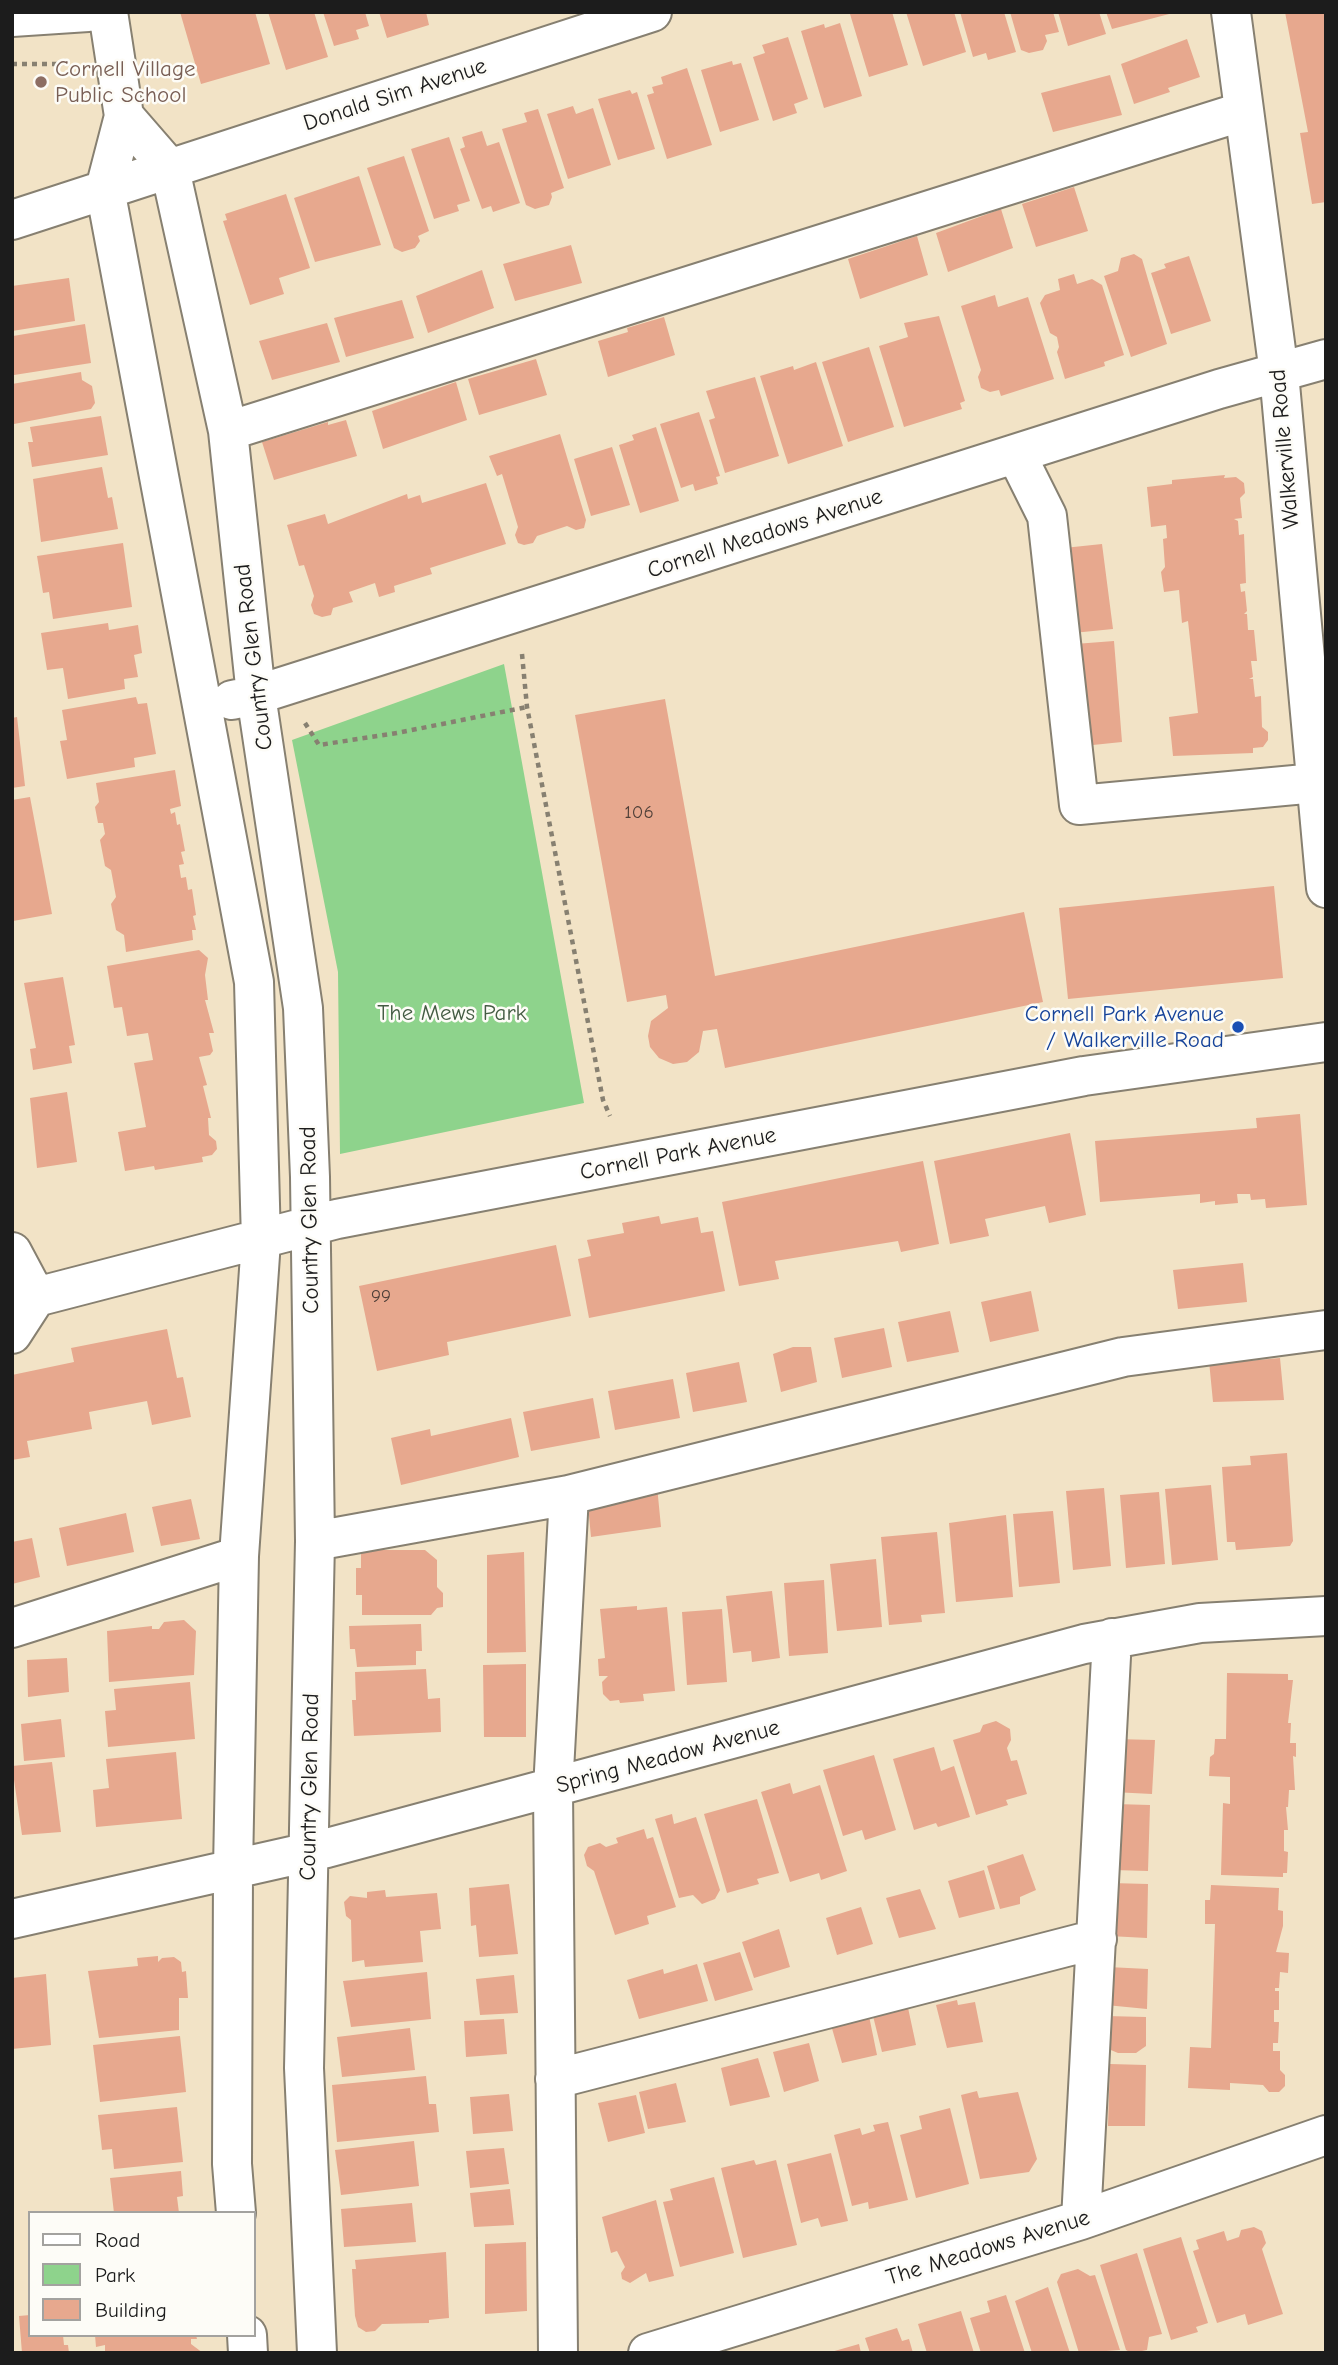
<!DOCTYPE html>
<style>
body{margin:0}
#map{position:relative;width:1338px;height:2365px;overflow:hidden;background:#f2e3c6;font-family:"Comic Neue",sans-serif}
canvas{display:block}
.frame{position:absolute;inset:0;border:14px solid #1c1c1c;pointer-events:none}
.legend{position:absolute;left:28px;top:2211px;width:228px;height:126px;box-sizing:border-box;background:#fdfcf7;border:2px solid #a3a29f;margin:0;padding:9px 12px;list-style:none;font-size:21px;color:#1c1c1c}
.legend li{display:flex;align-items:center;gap:14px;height:35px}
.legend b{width:35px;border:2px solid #a3a29f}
</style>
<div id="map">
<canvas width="1338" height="2365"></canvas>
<div class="frame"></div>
<ul class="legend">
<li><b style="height:9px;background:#fff"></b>Road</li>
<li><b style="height:19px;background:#8ed38c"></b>Park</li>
<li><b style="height:19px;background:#e7a88e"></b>Building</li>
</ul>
</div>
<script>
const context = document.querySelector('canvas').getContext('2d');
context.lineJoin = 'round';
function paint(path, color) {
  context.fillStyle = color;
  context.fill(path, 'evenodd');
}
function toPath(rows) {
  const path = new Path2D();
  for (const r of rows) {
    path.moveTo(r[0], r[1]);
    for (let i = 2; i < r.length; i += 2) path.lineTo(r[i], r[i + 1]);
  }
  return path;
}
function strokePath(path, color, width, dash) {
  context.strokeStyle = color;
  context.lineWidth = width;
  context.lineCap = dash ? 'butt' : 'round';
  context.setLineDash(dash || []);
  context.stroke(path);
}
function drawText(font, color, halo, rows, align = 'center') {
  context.font = font + ' "Comic Neue",sans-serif';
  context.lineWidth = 5;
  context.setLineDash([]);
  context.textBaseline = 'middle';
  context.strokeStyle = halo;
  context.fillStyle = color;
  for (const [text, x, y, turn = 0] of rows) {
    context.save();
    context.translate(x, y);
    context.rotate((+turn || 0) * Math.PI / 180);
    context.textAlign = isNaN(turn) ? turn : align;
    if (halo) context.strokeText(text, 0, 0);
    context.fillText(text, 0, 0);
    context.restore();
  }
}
paint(toPath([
 [504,664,584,1103,340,1154,338,972,292,740]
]), '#8ed38c');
paint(toPath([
 [180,12,255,12,270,64,201,84],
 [268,12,314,12,328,57,286,70],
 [323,12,365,12,369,26,356,30,359,39,334,46],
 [379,12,426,12,429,25,387,38],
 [857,12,892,12,908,65,869,77,850,14],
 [906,12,954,12,966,52,923,66],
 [960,12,1004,12,1016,52,988,60,986,53,973,57],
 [1010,12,1053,12,1059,32,1045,35,1047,41,1043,50,1029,53,1021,50],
 [1058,12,1099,12,1106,34,1068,46],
 [1106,12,1173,12,1173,13,1112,29],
 [1285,12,1326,12,1326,202,1312,204,1300,133,1308,132],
 [840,23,862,96,824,108,801,31,824,24,825,28],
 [788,37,808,99,794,104,797,113,773,121,753,57,765,53,762,45],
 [1187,39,1200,77,1168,88,1170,92,1134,104,1121,64],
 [732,61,733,65,741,63,759,120,720,132,701,70],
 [687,68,712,145,667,159,647,95,654,93,652,87,663,84,661,77],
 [1110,75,1122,115,1053,132,1041,93],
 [630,90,632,94,637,92,655,149,618,160,598,99],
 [573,106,576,114,593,108,611,165,568,179,547,114],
 [538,109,564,188,551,193,552,197,549,205,535,209,526,205,502,129,527,122,524,113],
 [482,131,487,146,499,142,520,203,493,212,491,206,482,209,460,149,465,147,462,137],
 [449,137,470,201,457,205,459,211,434,219,411,149],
 [404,156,429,231,418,236,420,241,415,248,402,252,394,248,367,168],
 [359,176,381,245,315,262,294,198],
 [1074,187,1088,231,1036,247,1022,204],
 [286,194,310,268,279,278,284,294,250,305,223,221,227,220,225,214],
 [1001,209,1013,248,948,272,936,233],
 [917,236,928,275,860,299,848,259],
 [571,245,582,283,515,301,503,264],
 [1134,254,1142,259,1167,344,1131,357,1104,276,1118,271,1121,258],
 [1189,256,1211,321,1171,334,1151,273,1166,268,1164,264],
 [482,270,494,308,428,333,416,296],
 [1074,274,1077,284,1092,279,1102,285,1124,355,1104,362,1105,366,1065,379,1057,352,1059,347,1057,337,1050,333,1040,303,1045,295,1060,290,1058,279],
 [69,278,75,321,12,331,12,286],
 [995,295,998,307,1028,297,1054,379,1001,396,999,390,990,392,981,388,978,377,981,370,961,306],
 [402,300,414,338,346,357,334,318],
 [939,316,965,401,960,403,962,409,904,427,879,346,908,337,904,323],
 [664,317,675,355,608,377,598,341,628,332,627,328],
 [327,323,340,362,272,380,259,341],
 [85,324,91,363,14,375,13,336],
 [869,347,894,427,848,442,822,362],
 [536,359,547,395,479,415,468,379],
 [816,362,843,446,788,464,760,376,793,366,794,370],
 [81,372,82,380,92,386,95,403,91,409,14,424,12,384],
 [755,377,779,456,725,473,709,420,715,418,706,391],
 [456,382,467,420,383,449,372,411],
 [699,412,720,476,716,477,718,484,695,491,693,484,681,488,660,424],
 [101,416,108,455,32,467,28,442,33,442,30,427],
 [346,420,357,456,274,480,262,442,328,422,328,425],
 [656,427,679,501,640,513,619,445,634,440,632,435],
 [560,434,586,520,584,528,576,530,567,526,537,536,533,543,524,545,518,543,515,535,518,527,502,474,497,476,489,456],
 [612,447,630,505,591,516,574,459],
 [102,467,108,498,112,497,118,529,41,542,33,479],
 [1225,475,1224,478,1236,477,1244,483,1245,493,1240,498,1242,518,1234,519,1238,521,1239,535,1244,534,1246,583,1240,584,1241,592,1245,591,1247,611,1244,614,1247,614,1248,630,1254,630,1257,661,1251,661,1253,677,1249,679,1253,679,1255,697,1261,696,1262,727,1268,732,1268,740,1263,747,1253,748,1253,753,1173,756,1169,717,1198,713,1188,621,1182,623,1179,590,1164,592,1161,572,1165,567,1163,539,1167,538,1166,525,1151,527,1147,487,1172,484,1172,480],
 [486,483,506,544,430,568,432,574,394,586,395,592,379,597,375,583,349,592,353,602,333,608,331,615,322,617,314,614,311,605,314,596,304,565,299,566,287,525,325,514,328,524,407,494,408,499,420,495,422,503],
 [123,543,132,607,53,619,49,592,43,593,37,556],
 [1102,544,1113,629,1073,633,1064,548],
 [108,623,109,630,138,625,142,653,134,655,138,677,124,679,125,689,68,699,63,668,47,670,41,633],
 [1114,641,1122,742,1083,746,1075,644],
 [136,697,138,704,147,703,156,754,134,758,135,767,67,779,60,741,67,740,62,710],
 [665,699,715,976,1024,912,1043,1002,725,1068,717,1029,703,1031,699,1052,687,1062,673,1064,659,1058,650,1047,648,1036,651,1021,668,1008,666,995,627,1002,575,715],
 [17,717,25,786,12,788,12,718],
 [175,770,181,806,170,809,171,814,175,812,177,825,180,824,185,851,181,852,184,864,179,865,181,878,186,877,188,890,192,889,196,915,193,916,196,930,192,930,193,940,126,952,124,935,116,930,111,904,116,897,111,870,105,866,100,840,105,834,103,823,98,823,95,807,99,802,96,783],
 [30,797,52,914,13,921,12,800],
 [1274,886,1283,978,1068,999,1059,908],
 [199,950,208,958,205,975,208,1000,205,1000,214,1033,209,1033,213,1051,210,1055,199,1057,207,1085,203,1086,211,1118,208,1118,209,1135,216,1141,217,1149,212,1155,202,1157,203,1162,155,1170,154,1166,125,1171,118,1132,146,1127,134,1063,153,1060,148,1033,127,1036,122,1007,114,1008,107,966],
 [63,977,75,1045,69,1046,72,1063,33,1070,30,1049,36,1048,24,983],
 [67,1092,77,1162,37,1168,30,1098],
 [1300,1114,1307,1205,1266,1208,1265,1199,1251,1200,1250,1194,1237,1194,1238,1203,1215,1205,1215,1201,1200,1203,1200,1194,1100,1202,1095,1141,1257,1128,1256,1118],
 [1070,1133,1086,1215,1049,1223,1045,1206,985,1219,989,1236,950,1244,934,1161],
 [923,1161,939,1244,901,1252,898,1241,775,1261,779,1279,739,1286,722,1202],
 [659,1216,661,1224,698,1217,701,1233,713,1231,725,1291,589,1318,578,1259,591,1256,587,1240,624,1233,622,1223],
 [556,1245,571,1316,447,1342,449,1355,377,1371,359,1286],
 [1243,1263,1247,1302,1178,1309,1173,1270],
 [1031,1291,1039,1331,990,1342,981,1302],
 [950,1311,959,1352,907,1362,898,1322],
 [884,1328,892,1367,842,1378,834,1338],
 [167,1329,177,1378,183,1377,191,1417,152,1425,147,1401,89,1412,92,1429,27,1441,30,1457,12,1460,12,1375,74,1362,71,1348],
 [793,1347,811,1347,817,1382,781,1392,773,1354],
 [1247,1358,1247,1361,1280,1358,1284,1400,1213,1402,1209,1361],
 [739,1362,747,1402,693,1412,686,1373],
 [673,1379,680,1418,615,1430,608,1391],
 [593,1398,600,1438,531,1451,523,1412],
 [511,1418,519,1457,401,1485,391,1438,430,1429,431,1436],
 [1287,1453,1293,1541,1290,1546,1236,1550,1235,1542,1227,1542,1222,1467,1251,1465,1250,1456],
 [1211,1485,1218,1560,1172,1565,1165,1489],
 [657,1486,661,1527,591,1537,587,1495],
 [1104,1488,1111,1566,1073,1570,1066,1491],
 [1159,1492,1165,1564,1126,1568,1120,1495],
 [191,1499,200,1539,161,1546,152,1507],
 [1053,1511,1060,1583,1019,1587,1013,1514],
 [126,1513,134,1552,67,1566,59,1528],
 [1006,1515,1013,1597,956,1602,949,1523],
 [937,1532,945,1613,921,1615,922,1622,889,1625,881,1537],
 [32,1538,40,1577,12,1584,12,1542],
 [361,1550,425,1550,437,1560,437,1587,443,1593,443,1607,437,1608,431,1615,362,1615,362,1595,356,1595,356,1568,361,1568],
 [524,1552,526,1652,487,1653,487,1555],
 [876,1559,882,1627,837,1631,830,1564],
 [824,1580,828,1653,789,1656,784,1583],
 [772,1591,780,1658,752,1662,751,1651,733,1653,726,1596],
 [637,1606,637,1610,667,1607,675,1691,643,1694,644,1701,620,1703,619,1700,610,1701,603,1694,602,1682,608,1676,599,1676,598,1659,605,1658,600,1609],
 [722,1609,727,1682,687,1685,682,1612],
 [184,1620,196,1631,194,1675,109,1682,107,1631,152,1626,152,1629,159,1629,164,1622],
 [421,1624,422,1651,416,1651,416,1665,357,1667,355,1649,350,1649,349,1626],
 [67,1658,69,1692,28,1697,27,1660],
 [526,1664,526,1737,484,1737,483,1665],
 [426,1669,428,1699,440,1698,441,1732,354,1736,352,1700,356,1700,355,1672],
 [1227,1673,1288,1674,1288,1680,1293,1680,1288,1723,1291,1723,1290,1743,1296,1743,1296,1757,1293,1756,1295,1790,1289,1790,1288,1807,1286,1807,1288,1830,1284,1830,1284,1851,1288,1852,1287,1873,1283,1873,1283,1877,1221,1875,1223,1803,1230,1804,1230,1777,1209,1776,1210,1757,1214,1754,1215,1739,1226,1739],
 [190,1682,195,1739,108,1747,105,1711,116,1710,114,1689],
 [61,1719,65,1757,24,1761,21,1724],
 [996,1721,1010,1729,1011,1740,1007,1748,1011,1761,1017,1760,1027,1794,1006,1800,1008,1805,976,1815,953,1740,980,1732,983,1725],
 [1115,1739,1155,1740,1152,1794,1113,1792],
 [934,1747,941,1771,954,1766,970,1817,938,1827,936,1823,914,1830,893,1759],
 [176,1752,182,1819,96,1827,93,1790,109,1788,106,1759],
 [874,1755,896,1830,865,1840,862,1830,843,1836,823,1770],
 [52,1762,61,1832,22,1835,12,1766],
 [790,1783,793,1794,820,1785,847,1871,821,1880,819,1873,790,1882,761,1792],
 [757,1799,779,1873,757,1879,759,1884,727,1893,704,1814],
 [1115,1804,1150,1805,1148,1871,1113,1870],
 [672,1814,674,1824,696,1817,720,1890,715,1899,702,1904,693,1895,679,1898,655,1819],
 [644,1829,647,1839,653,1837,676,1907,647,1916,649,1924,615,1935,594,1871,587,1866,584,1855,588,1847,600,1843,606,1847,618,1843,616,1838],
 [1023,1854,1036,1890,1020,1897,1020,1904,1000,1909,987,1866],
 [984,1870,995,1909,959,1918,948,1881],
 [1111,1883,1148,1884,1147,1938,1109,1936],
 [509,1884,518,1954,479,1957,476,1925,471,1926,469,1888],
 [1211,1885,1279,1888,1278,1910,1283,1911,1283,1926,1276,1952,1289,1953,1288,1973,1280,1972,1279,1988,1275,1988,1275,1991,1279,1991,1279,2010,1274,2010,1274,2022,1279,2022,1278,2043,1273,2043,1273,2051,1280,2051,1280,2070,1285,2075,1285,2086,1279,2092,1269,2092,1263,2085,1230,2083,1230,2090,1188,2088,1190,2047,1211,2048,1215,1924,1205,1924,1205,1900,1210,1900],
 [920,1889,936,1929,899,1938,886,1898],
 [385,1890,386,1897,437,1893,441,1929,420,1931,423,1962,365,1967,364,1960,352,1962,351,1920,346,1916,344,1902,350,1896,367,1898,367,1892],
 [861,1907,873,1944,837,1955,826,1918],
 [779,1929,790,1967,754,1978,742,1942],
 [740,1952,753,1990,715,2001,703,1963],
 [158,1956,158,1962,162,1958,174,1957,181,1962,182,1972,186,1971,188,1998,179,1998,179,2030,99,2038,88,1971,138,1966,137,1958],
 [697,1964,708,2001,639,2019,627,1980,663,1969,664,1974],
 [1108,1967,1148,1969,1147,2009,1106,2005],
 [427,1972,431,2019,351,2027,343,1981],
 [46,1974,51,2045,12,2049,12,1978],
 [514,1975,518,2013,480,2015,476,1979],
 [957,2000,958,2005,975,2002,983,2042,947,2048,936,2005],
 [907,2003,916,2045,882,2052,872,2012],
 [869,2016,877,2055,842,2063,831,2025],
 [1106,2016,1146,2017,1146,2046,1136,2053,1118,2053,1106,2048],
 [504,2019,507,2054,466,2057,464,2021],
 [410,2028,415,2070,342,2077,337,2037],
 [180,2036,186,2092,100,2102,93,2045],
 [809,2043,819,2081,784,2092,773,2052],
 [758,2058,770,2097,730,2106,721,2068],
 [1110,2064,1146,2065,1145,2126,1108,2126],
 [426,2076,429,2104,436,2104,439,2132,337,2142,332,2085],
 [676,2083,686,2122,648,2129,639,2092],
 [977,2091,979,2098,1018,2092,1037,2159,1029,2172,980,2179,961,2095],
 [509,2094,513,2131,473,2134,470,2097],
 [636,2095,645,2133,608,2142,598,2103],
 [177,2107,183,2162,114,2169,112,2149,102,2150,98,2115],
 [950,2108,969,2184,916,2198,900,2135,922,2129,919,2116],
 [888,2122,908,2200,869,2209,868,2202,852,2206,834,2135,860,2128,862,2135,875,2131,873,2125],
 [414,2141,419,2186,341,2195,335,2150],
 [504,2148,509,2184,470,2188,466,2151],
 [831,2153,848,2221,821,2227,818,2218,801,2223,787,2164],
 [754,2160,756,2165,776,2160,797,2245,743,2258,721,2168],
 [181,2171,183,2196,177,2197,179,2213,114,2213,110,2178],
 [714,2177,734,2253,680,2267,663,2202,673,2200,670,2189],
 [510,2189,514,2225,474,2227,470,2193],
 [656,2200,674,2276,649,2282,646,2273,630,2283,622,2279,621,2273,625,2267,617,2251,611,2253,602,2217],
 [412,2203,416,2242,344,2247,341,2209],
 [1254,2227,1262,2231,1266,2243,1262,2249,1283,2314,1248,2325,1245,2314,1217,2323,1193,2251,1199,2249,1196,2240,1224,2231,1227,2241,1239,2237,1241,2230],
 [1181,2237,1208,2323,1196,2327,1198,2332,1171,2340,1143,2249],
 [526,2242,527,2311,485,2314,485,2244],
 [446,2252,449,2318,429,2320,429,2323,382,2324,375,2331,366,2332,358,2327,355,2316,352,2269,356,2269,355,2260],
 [1137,2253,1162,2334,1149,2337,1147,2350,1132,2353,1126,2350,1100,2265],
 [1078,2269,1090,2276,1095,2275,1120,2350,1079,2353,1057,2282,1061,2274],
 [1048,2287,1070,2353,1032,2353,1015,2301],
 [1006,2295,1025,2353,981,2353,970,2318,990,2312,987,2301],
 [961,2311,974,2353,927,2353,918,2324],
 [30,2315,30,2335,63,2335,64,2345,68,2345,69,2353,22,2353,19,2316],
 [897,2328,902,2341,909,2339,913,2353,870,2353,865,2338],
 [95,2335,196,2335,197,2339,191,2339,191,2344,203,2353,105,2353,105,2345,96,2347],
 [859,2344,861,2353,831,2353,831,2352]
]), '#e7a88e');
const minor = toPath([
 [108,12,124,116,105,189,254,982,261,1241,239,1556,233,1869,232,2164,236,2213],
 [1231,12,1279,373,1326,888],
 [12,17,88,12],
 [124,116,170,169,228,431,256,695,303,1008,310,1177,315,1541,304,2068,317,2353],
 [12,220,652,12],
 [228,431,1244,111],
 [1016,454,1047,516,1079,805,1316,783],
 [232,700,256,695,1219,389,1326,359],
 [12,1252,36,1297],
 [12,1287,36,1297,337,1219,1084,1076,1326,1042],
 [12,1334,36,1297],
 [315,1541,569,1495,1123,1357,1326,1330],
 [12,1628,239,1556],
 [12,1919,327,1848,1084,1644,1200,1623,1326,1616],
 [555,2079,1097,1939],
 [1081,2220,1112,1638],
 [247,2335,248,2353],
 [558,2353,553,1789,569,1495],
 [648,2353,1081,2220,1326,2135]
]);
strokePath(minor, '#878071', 42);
strokePath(toPath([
 [12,64,57,64],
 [522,654,527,707,603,1100,610,1116],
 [305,723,319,745,397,733,527,707]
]), '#878071', 4.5, [5, 5]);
strokePath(minor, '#fff', 38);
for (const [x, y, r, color] of [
 [41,82,7,"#8d6e63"],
 [1238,1027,7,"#1a4fb4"]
]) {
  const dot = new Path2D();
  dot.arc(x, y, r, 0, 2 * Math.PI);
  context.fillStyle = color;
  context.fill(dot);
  strokePath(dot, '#fdfcf7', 2.5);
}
drawText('19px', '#4f3f38', null, [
 ["106",639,813],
 ["99",381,1297]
]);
drawText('23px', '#785e54', '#fdfcf7', [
 ["Cornell Village",55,69],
 ["Public School",55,95]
], 'left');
drawText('23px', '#1c1c1c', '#fdfcf7', [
 ["Donald Sim Avenue",395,95,-18],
 ["Walkerville Road",1285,449,-95],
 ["Cornell Meadows Avenue",765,534,-18],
 ["Country Glen Road",254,657,-97],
 ["Cornell Park Avenue",678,1154,-11],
 ["Country Glen Road",310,1220,-91],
 ["Spring Meadow Avenue",668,1757,-15],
 ["Country Glen Road",310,1787,-89],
 ["The Meadows Avenue",988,2248,-17]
]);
drawText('23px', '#445c43', '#fdfcf7', [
 ["The Mews Park",452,1013]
]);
drawText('23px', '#164399', '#fdfcf7', [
 ["Cornell Park Avenue",1224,1014],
 ["/ Walkerville Road",1224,1040]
], 'right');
</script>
